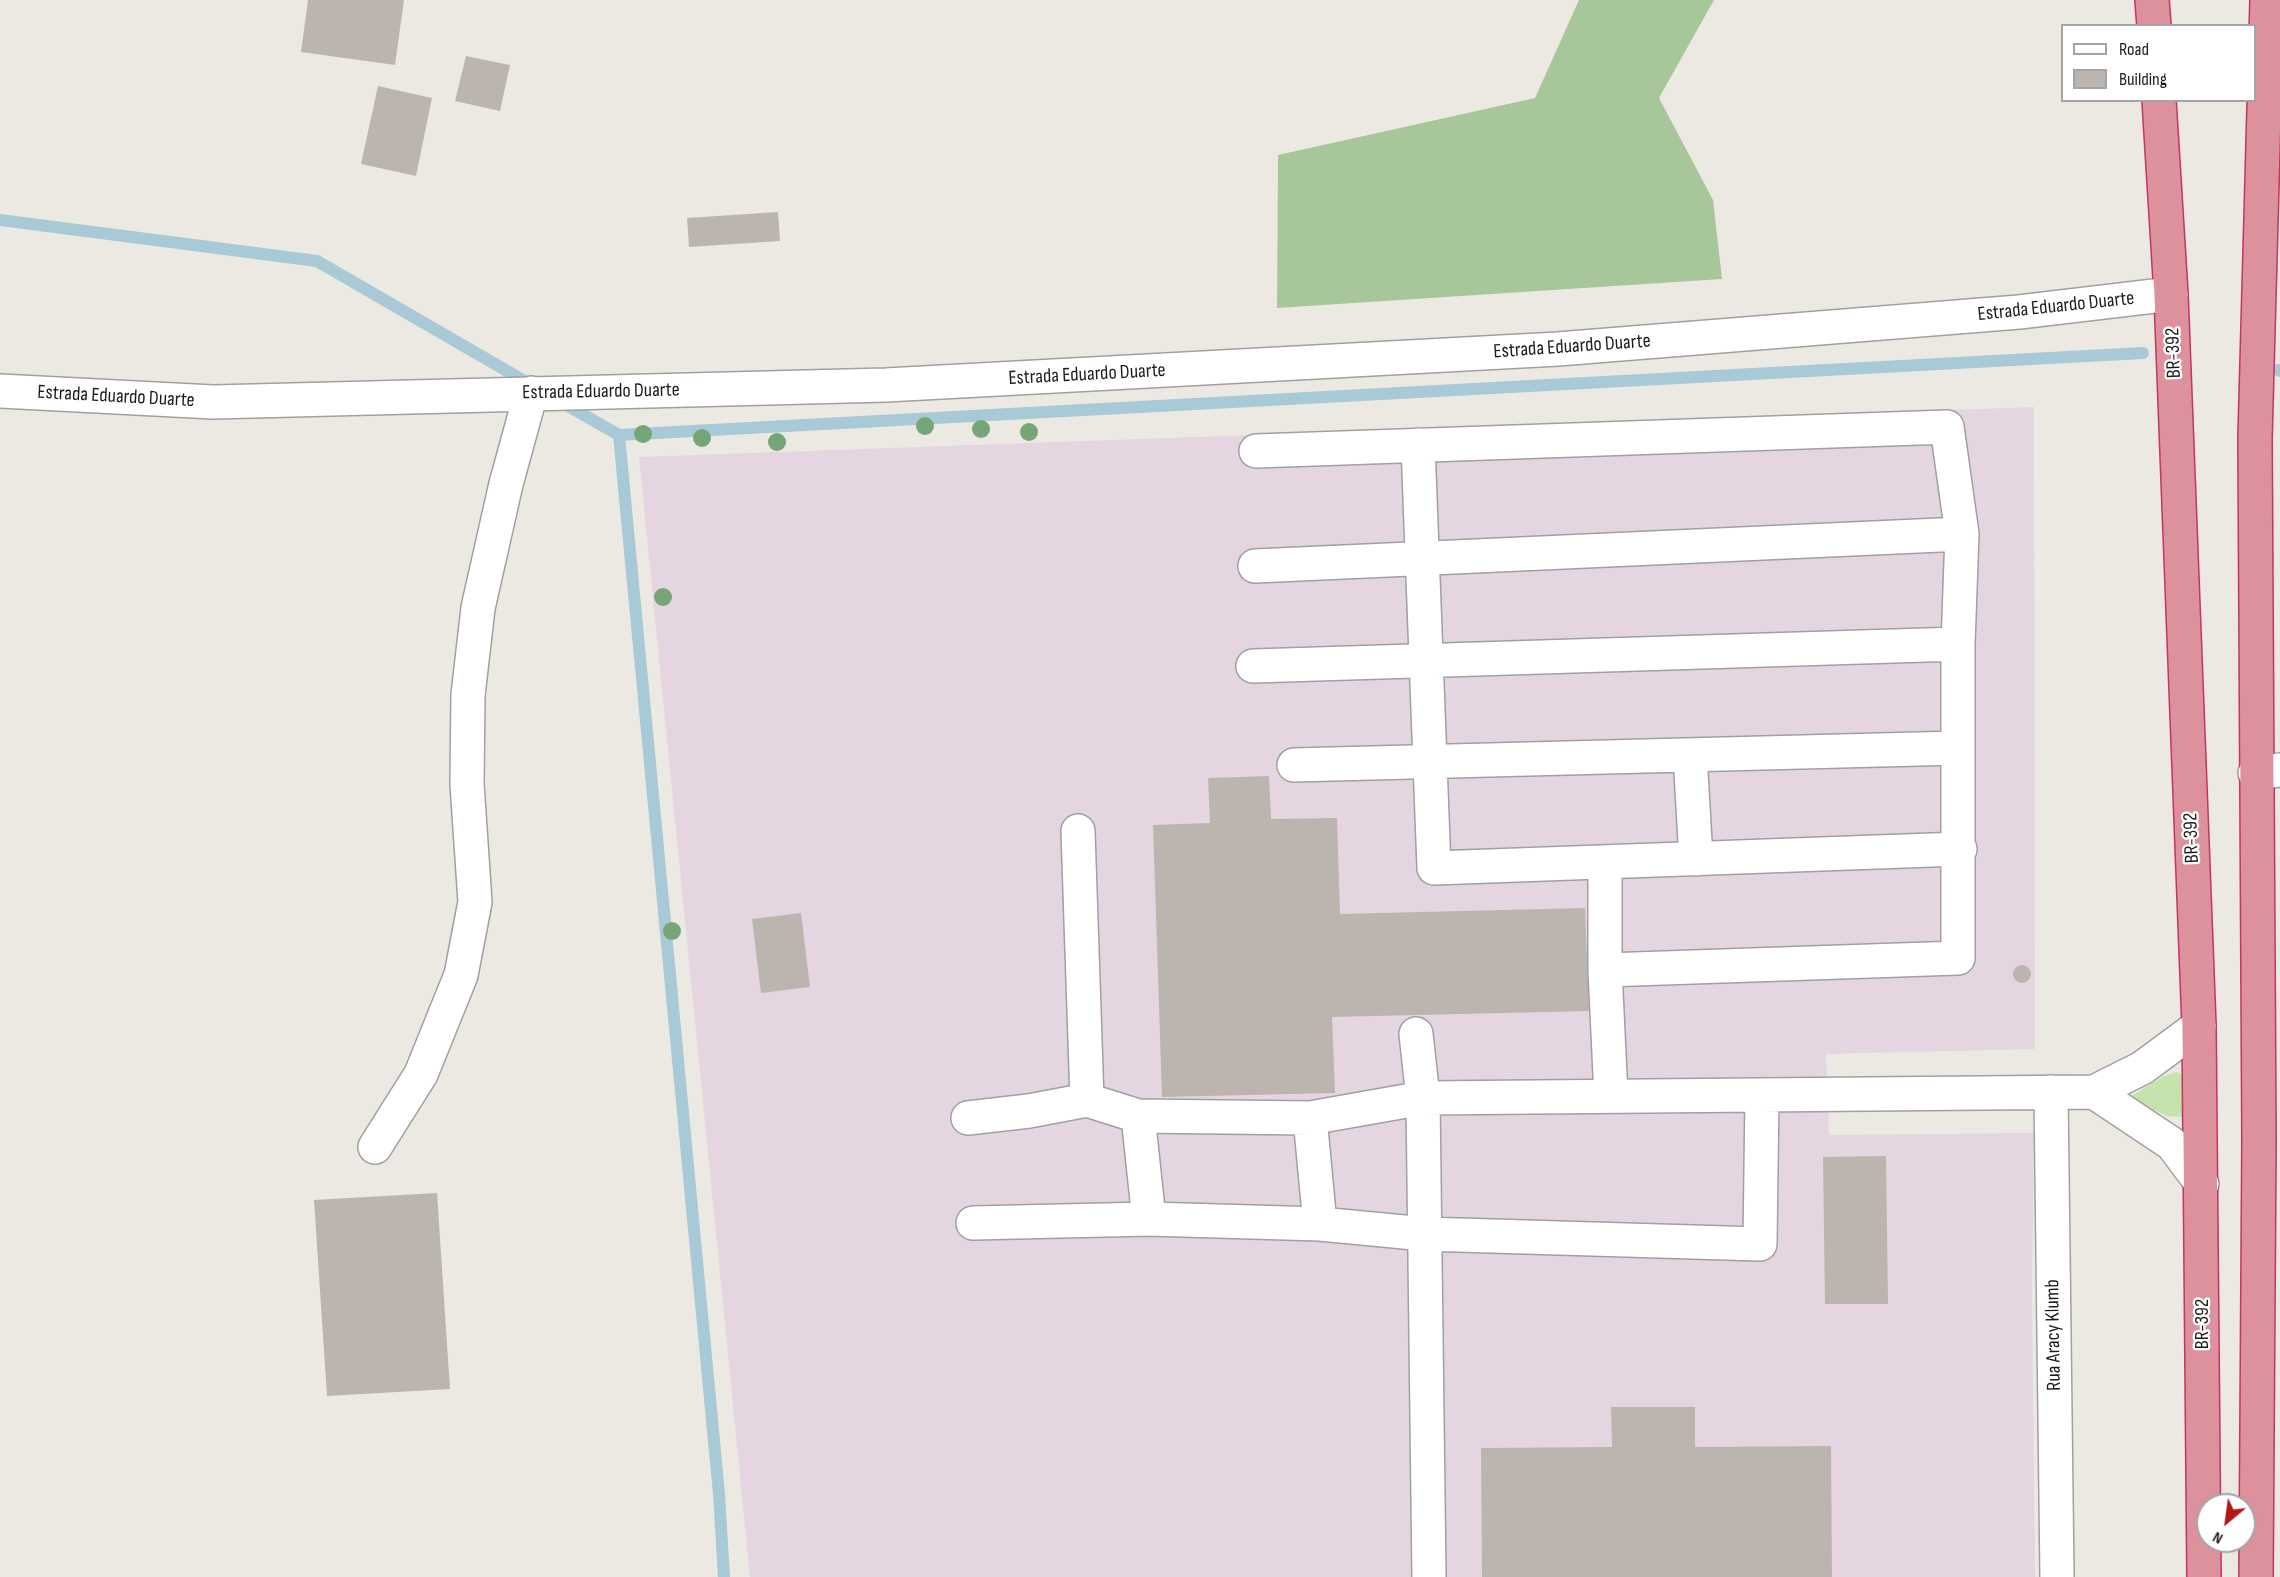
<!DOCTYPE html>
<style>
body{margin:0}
#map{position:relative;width:2280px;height:1577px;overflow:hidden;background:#ece9e2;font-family:"Sofia Sans Condensed",sans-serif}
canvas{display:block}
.legend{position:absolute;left:2061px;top:24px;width:195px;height:78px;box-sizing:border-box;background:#fff;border:2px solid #a4a4a4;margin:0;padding:8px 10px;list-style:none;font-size:18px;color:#1c1c1c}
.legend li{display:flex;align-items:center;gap:12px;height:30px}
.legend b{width:30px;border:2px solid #a4a4a4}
.north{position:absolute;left:2196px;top:1493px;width:60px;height:60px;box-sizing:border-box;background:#fff;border:2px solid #a4a4a4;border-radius:50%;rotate:209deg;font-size:16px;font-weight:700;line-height:24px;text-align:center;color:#1c1c1c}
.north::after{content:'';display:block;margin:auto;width:21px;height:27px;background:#b31714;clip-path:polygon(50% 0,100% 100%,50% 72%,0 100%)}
</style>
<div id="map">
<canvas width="2280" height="1577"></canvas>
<ul class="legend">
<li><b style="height:8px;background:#fff"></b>Road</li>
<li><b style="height:16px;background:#bcb5af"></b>Building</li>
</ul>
<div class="north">N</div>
</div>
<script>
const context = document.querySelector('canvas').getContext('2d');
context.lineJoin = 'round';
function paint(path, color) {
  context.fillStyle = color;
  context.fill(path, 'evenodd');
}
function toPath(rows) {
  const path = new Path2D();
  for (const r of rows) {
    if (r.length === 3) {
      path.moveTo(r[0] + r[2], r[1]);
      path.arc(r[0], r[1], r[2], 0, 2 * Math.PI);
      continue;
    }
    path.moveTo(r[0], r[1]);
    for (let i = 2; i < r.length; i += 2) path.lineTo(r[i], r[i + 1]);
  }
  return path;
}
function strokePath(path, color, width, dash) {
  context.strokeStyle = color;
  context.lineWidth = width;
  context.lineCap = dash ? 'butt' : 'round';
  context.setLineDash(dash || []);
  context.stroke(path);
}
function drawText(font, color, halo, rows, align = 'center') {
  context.font = font + ' "Sofia Sans Condensed",sans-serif';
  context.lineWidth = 4.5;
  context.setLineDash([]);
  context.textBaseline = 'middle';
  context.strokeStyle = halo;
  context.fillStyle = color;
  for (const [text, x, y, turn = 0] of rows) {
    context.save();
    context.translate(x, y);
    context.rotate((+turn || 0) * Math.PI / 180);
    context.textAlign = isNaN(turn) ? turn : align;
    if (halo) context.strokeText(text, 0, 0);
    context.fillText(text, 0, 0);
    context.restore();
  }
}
paint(toPath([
 [2034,407,2035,1049,1826,1054,1829,1135,2034,1133,2032,1296,2035,1577,750,1577,639,457]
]), '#e5d5e1');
paint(toPath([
 [2176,1072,2191,1080,2184,1117,2167,1116,2128,1098,2164,1076]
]), '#c6e2ad');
paint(toPath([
 [1579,0,1714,0,1659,98,1713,200,1722,279,1277,308,1278,155,1535,98]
]), '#a7c79b');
strokePath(toPath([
 [0,220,317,261,533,386],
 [2278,370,2280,371],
 [561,402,619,435,2143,353],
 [619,435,719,1494,724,1577]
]), '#a7cad6', 12);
paint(toPath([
 [308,0,404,0,395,65,301,52],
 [466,56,510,65,500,111,455,101],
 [378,86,432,98,416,176,361,164],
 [778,212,780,241,689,247,687,218],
 [1269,776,1271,819,1337,818,1340,914,1585,908,1589,1011,1332,1017,1335,1093,1162,1097,1153,825,1210,823,1208,778],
 [801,913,810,987,761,993,752,919],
 [2022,974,9],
 [1886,1156,1888,1304,1825,1304,1823,1157],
 [437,1193,450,1389,327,1396,314,1200],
 [1611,1407,1695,1407,1695,1447,1831,1446,1832,1577,1482,1577,1481,1448,1612,1447]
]), '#bcb5af');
const minor = toPath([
 [0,391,213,402,886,385,1558,349,2019,312,2171,294],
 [1418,445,1434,868,1960,849],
 [1256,451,1947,427,1962,534,1958,644,1958,958,1605,970],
 [1255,566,1962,534],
 [1253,666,1958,644],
 [1690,755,1696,859],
 [1294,765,1958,748],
 [2255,773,2280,770],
 [1078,831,1087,1100],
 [1605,862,1605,970,1611,1096],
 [1416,1034,1423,1098,1429,1577],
 [2051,1092,2057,1577],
 [2094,1092,2172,1144,2202,1184],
 [1138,1116,1149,1219],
 [968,1118,1029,1111,1087,1100,1138,1116,1310,1118,1423,1098,2094,1092,2142,1068,2199,1026],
 [1310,1118,1320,1224],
 [375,1147,421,1074,461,975,475,902,467,784,468,695,478,608,506,484,531,393],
 [973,1223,1149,1219,1320,1224,1425,1234,1760,1244,1762,1095]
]);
const highway = toPath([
 [2152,0,2154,26],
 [2159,100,2171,294,2199,1026,2204,1577],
 [2256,1577,2259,1140,2255,438,2267,0]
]);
strokePath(minor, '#a0a0a0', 36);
strokePath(highway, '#c43563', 36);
strokePath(minor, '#fff', 33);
strokePath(highway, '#dc919d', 33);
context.fillStyle = '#76a577';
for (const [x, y] of [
 [925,426],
 [981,429],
 [1029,432],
 [643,434],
 [702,438],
 [777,442],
 [663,597],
 [672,931]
]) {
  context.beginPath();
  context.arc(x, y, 9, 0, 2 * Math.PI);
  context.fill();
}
drawText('20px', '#1c1c1c', '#fff', [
 ["Estrada Eduardo Duarte",2056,307,-6],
 ["Estrada Eduardo Duarte",1572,347,-4],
 ["BR-392",2174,353,-92],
 ["Estrada Eduardo Duarte",1087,375,-3],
 ["Estrada Eduardo Duarte",601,392,-1],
 ["Estrada Eduardo Duarte",116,397,3],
 ["BR-392",2192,838,-92],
 ["BR-392",2203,1324,-90],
 ["Rua Aracy Klumb",2054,1335,-91]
]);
</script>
